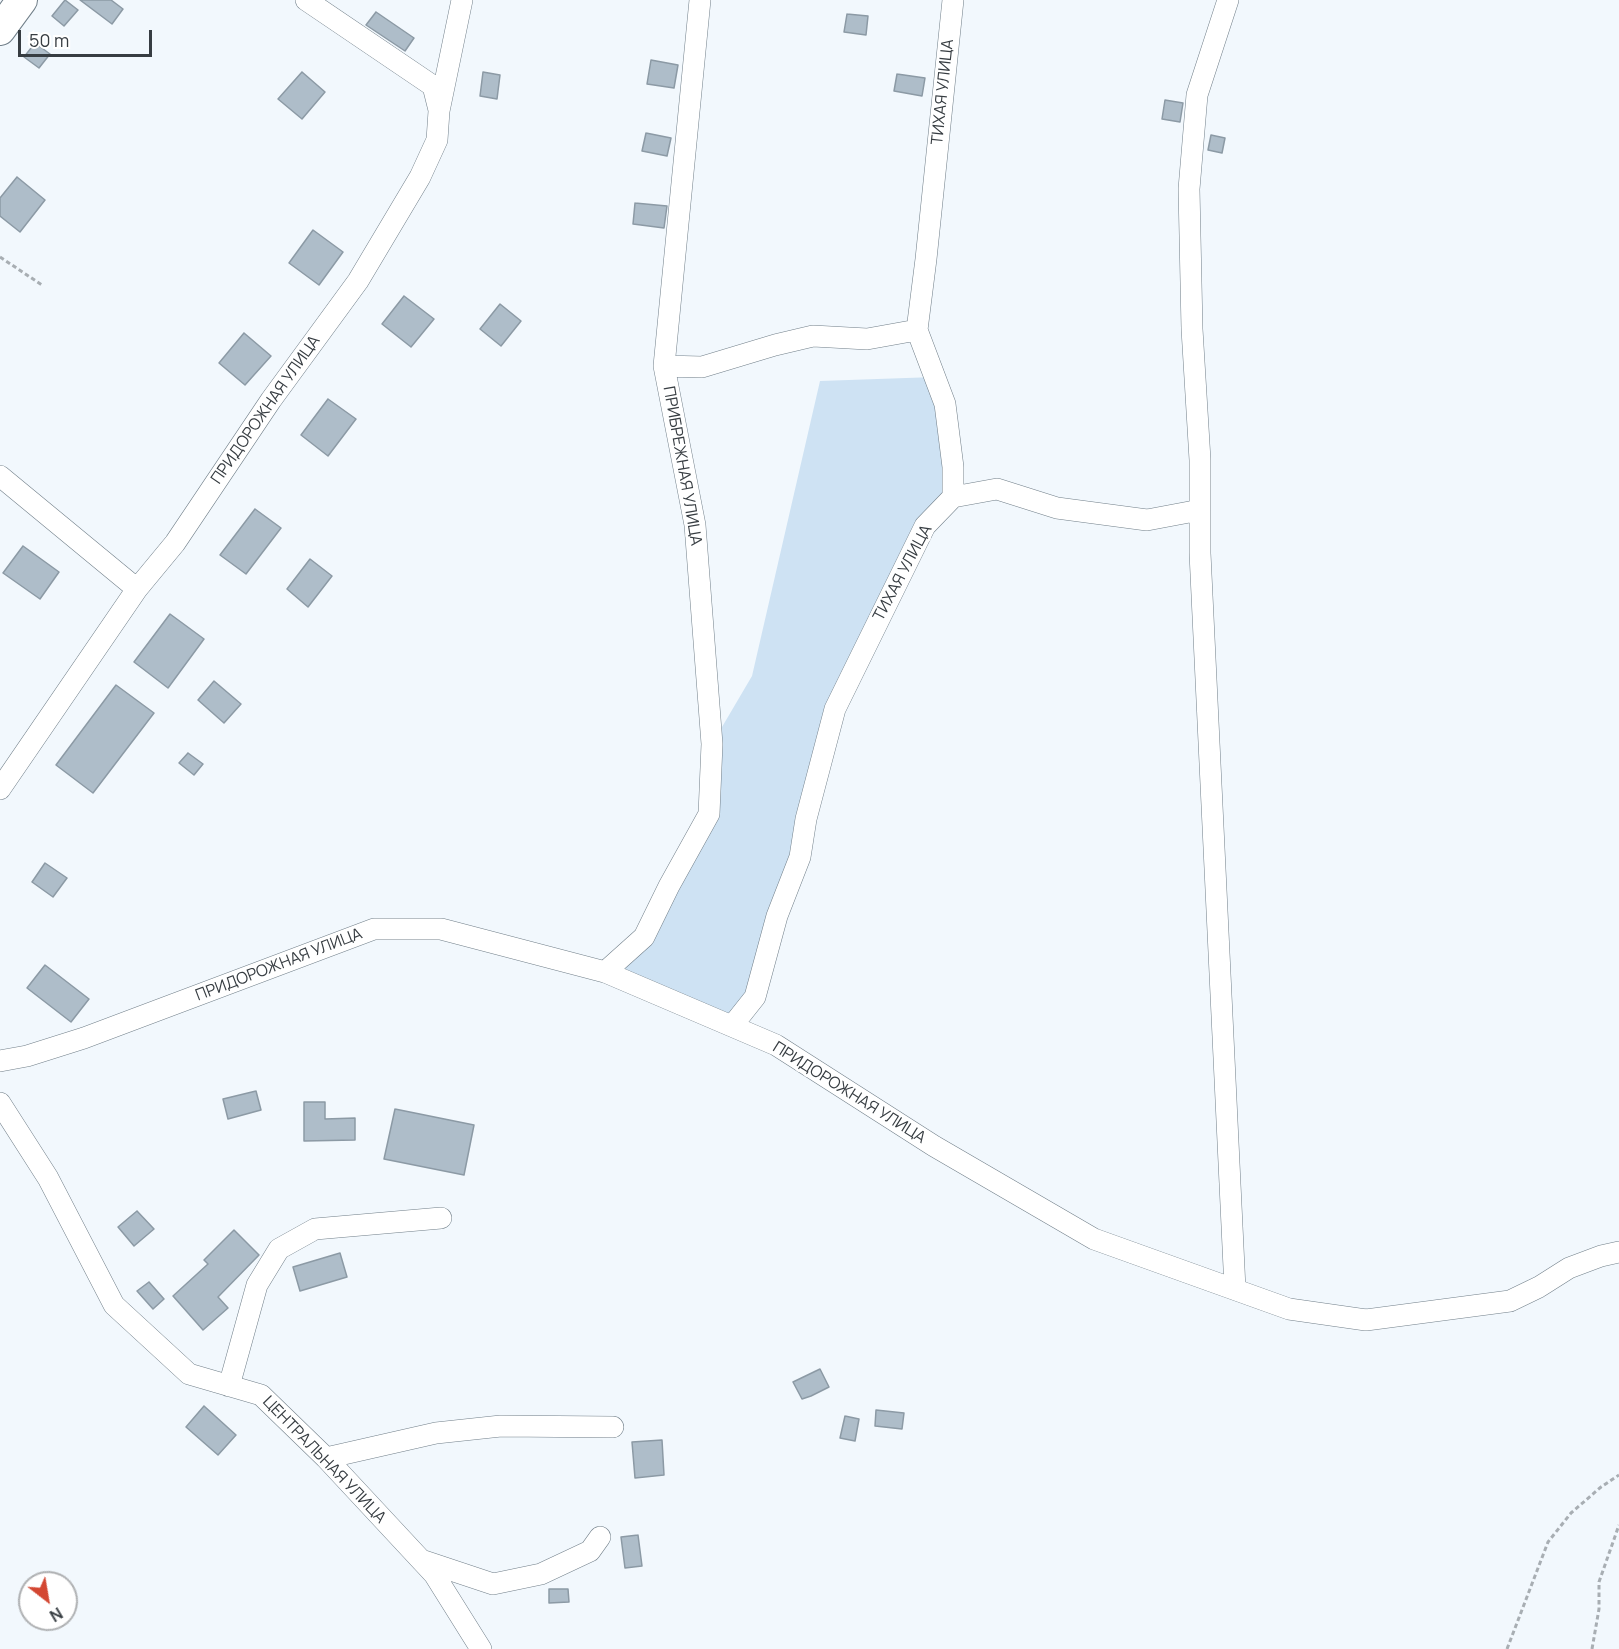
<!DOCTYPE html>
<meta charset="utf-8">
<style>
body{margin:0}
#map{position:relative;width:1619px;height:1649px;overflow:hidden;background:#f2f8fd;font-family:Manrope,sans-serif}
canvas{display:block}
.north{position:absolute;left:18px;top:1571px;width:60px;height:60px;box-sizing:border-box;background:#fff;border:2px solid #afb1b3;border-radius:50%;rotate:149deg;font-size:16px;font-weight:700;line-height:24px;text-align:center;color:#373d42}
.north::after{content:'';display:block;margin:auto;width:21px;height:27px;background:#d34732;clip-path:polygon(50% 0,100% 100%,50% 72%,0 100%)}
.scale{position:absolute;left:18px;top:30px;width:134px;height:27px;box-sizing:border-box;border:3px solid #373d42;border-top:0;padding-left:8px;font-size:18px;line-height:21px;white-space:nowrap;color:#373d42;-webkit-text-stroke:4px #fff;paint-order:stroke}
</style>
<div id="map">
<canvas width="1619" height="1649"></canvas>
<div class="north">N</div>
<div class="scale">50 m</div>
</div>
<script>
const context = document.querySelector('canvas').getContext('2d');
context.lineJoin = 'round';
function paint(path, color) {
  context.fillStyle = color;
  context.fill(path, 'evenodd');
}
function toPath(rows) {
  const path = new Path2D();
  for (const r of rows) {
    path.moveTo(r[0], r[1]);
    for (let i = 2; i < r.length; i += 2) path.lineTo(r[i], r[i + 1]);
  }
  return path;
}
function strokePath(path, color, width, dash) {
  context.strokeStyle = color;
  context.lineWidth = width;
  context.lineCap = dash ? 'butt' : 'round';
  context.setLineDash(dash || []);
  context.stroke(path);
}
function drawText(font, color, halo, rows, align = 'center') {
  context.font = font + ' Manrope,sans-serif';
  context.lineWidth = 5;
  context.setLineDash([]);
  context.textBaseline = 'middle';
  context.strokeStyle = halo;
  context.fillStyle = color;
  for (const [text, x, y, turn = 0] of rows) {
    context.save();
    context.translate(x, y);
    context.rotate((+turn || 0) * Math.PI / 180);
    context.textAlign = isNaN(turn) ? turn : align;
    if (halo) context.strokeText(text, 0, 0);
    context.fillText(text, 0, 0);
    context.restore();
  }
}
paint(toPath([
 [935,377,953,497,835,709,800,857,732,1026,605,972,644,937,709,814,712,744,752,676,820,381]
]), '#cee2f3');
const building = toPath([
 [65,0,78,10,64,26,52,16,65,0],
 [80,0,111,0,123,9,112,24,80,0],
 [376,12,414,38,405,51,366,25,376,12],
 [847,14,868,16,866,35,844,32,847,14],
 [35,43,50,54,39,68,24,57,35,43],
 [651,60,678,65,674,88,647,84,651,60],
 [302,72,325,92,302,119,278,99,302,72],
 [483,72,500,75,497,99,480,96,483,72],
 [897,74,925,78,922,96,894,91,897,74],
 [1165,100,1183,103,1180,122,1162,119,1165,100],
 [646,133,671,138,667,156,642,151,646,133],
 [1211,135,1225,138,1222,153,1208,150,1211,135],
 [17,177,45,200,20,232,0,216,0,198,17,177],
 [635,203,667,206,664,228,633,224,635,203],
 [313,230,343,252,319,285,289,263,313,230],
 [404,296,434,319,411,347,382,324,404,296],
 [500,304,521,321,501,346,480,329,500,304],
 [244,333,271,356,245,385,219,363,244,333],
 [328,399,356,419,328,456,301,435,328,399],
 [255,509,281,528,246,574,220,555,255,509],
 [23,546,59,572,40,599,3,573,23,546],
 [310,559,332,576,308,607,287,589,310,559],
 [170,614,204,639,168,688,134,662,170,614],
 [214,681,241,704,224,723,198,700,214,681],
 [116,685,154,713,93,793,56,765,116,685],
 [188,753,203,764,194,775,179,763,188,753],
 [45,863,67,878,53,897,32,882,45,863],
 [45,965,89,999,71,1022,27,988,45,965],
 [256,1091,261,1110,228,1119,223,1099,256,1091],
 [304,1102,325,1102,325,1119,355,1118,355,1140,304,1141,304,1102],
 [395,1109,474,1125,464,1175,384,1159,395,1109],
 [137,1211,154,1229,134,1246,118,1227,137,1211],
 [234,1230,259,1255,218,1297,228,1308,203,1330,173,1296,208,1264,204,1260,234,1230],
 [340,1253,347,1277,300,1291,293,1267,340,1253],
 [149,1282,164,1299,153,1309,137,1291,149,1282],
 [820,1369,829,1387,811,1396,802,1399,793,1382,820,1369],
 [204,1406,236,1435,218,1455,186,1427,204,1406],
 [876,1410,904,1413,902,1429,875,1426,876,1410],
 [845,1416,859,1419,855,1441,840,1438,845,1416],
 [662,1440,664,1475,635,1478,632,1442,662,1440],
 [638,1535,642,1566,625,1568,621,1537,638,1535],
 [549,1589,568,1589,569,1602,549,1603,549,1589]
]);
paint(building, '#aebdc9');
strokePath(building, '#8c9aa5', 1.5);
const street = toPath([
 [306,0,433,86,439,110],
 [1228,0,1197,95,1189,189,1192,329,1200,460,1200,553,1235,1289],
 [664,366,702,367,775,345,813,336,867,339,917,330],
 [0,476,137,589],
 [953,497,997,489,1057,508,1147,520,1200,510],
 [0,789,137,589,175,543,271,400,358,281,420,177,437,140,439,111,462,0],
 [605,972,644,937,669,886,709,814,712,744,695,525,664,366,700,0],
 [732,1026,755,997,777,916,800,857,806,819,835,709,925,526,953,497,953,467,945,404,917,330,926,259,953,0],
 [0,1061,27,1056,84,1038,374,929,441,929,605,972,776,1045,934,1146,1094,1239,1289,1309,1366,1320,1510,1301,1539,1287,1569,1268,1601,1256,1619,1252],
 [0,1103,48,1178,114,1305,189,1374,261,1395,326,1458,434,1574,481,1649],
 [229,1386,257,1285,279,1249,315,1229,441,1218],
 [326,1458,436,1433,501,1426,613,1427],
 [421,1560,493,1584,541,1574,590,1551,600,1537]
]);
const secondary = toPath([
 [0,30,22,0]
]);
strokePath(street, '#717f89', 22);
strokePath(secondary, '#717f89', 32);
strokePath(toPath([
 [0,257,42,285],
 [1507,1649,1548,1542,1571,1513,1601,1487,1619,1475],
 [1592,1649,1599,1609,1599,1582,1619,1525]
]), '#a8aeb3', 3, [4.5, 3]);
strokePath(street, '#fff', 21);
strokePath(secondary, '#fff', 30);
drawText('16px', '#373d42', '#fff', [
 ["ТИХАЯ УЛИЦА",943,92,-84],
 ["ПРИДОРОЖНАЯ УЛИЦА",266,410,-55],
 ["ПРИБРЕЖНАЯ УЛИЦА",682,466,80],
 ["ТИХАЯ УЛИЦА",903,573,-62],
 ["ПРИДОРОЖНАЯ УЛИЦА",279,965,-21],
 ["ПРИДОРОЖНАЯ УЛИЦА",849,1093,32],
 ["ЦЕНТРАЛЬНАЯ УЛИЦА",324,1460,46]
]);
</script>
